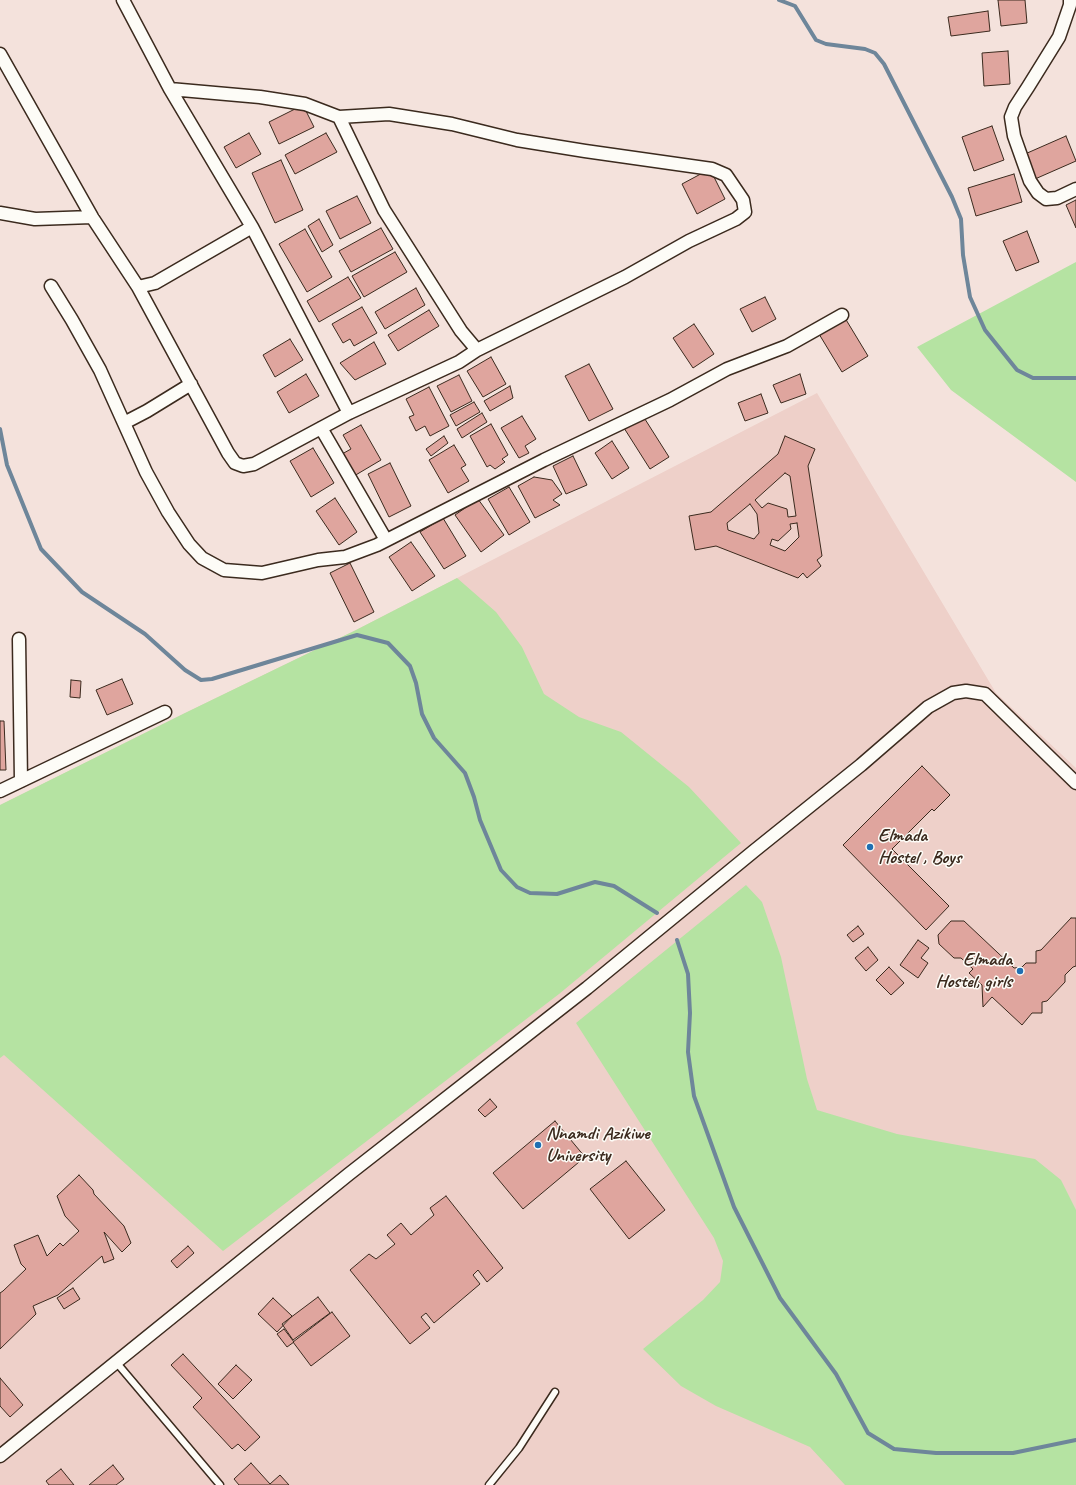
<!DOCTYPE html>
<style>
body{margin:0}
canvas{display:block;background:#f4e2dc}
</style>
<canvas width="1076" height="1485"></canvas>
<script>
const context = document.querySelector('canvas').getContext('2d');
context.lineJoin = 'round';
function paint(path, color) {
  context.fillStyle = color;
  context.fill(path, 'evenodd');
}
function toPath(rows) {
  const path = new Path2D();
  for (const r of rows) {
    path.moveTo(r[0], r[1]);
    for (let i = 2; i < r.length; i += 2) path.lineTo(r[i], r[i + 1]);
  }
  return path;
}
function strokePath(path, color, width, dash) {
  context.strokeStyle = color;
  context.lineWidth = width;
  context.lineCap = dash ? 'butt' : 'round';
  context.setLineDash(dash || []);
  context.stroke(path);
}
function drawText(font, color, halo, rows, align = 'center') {
  context.font = font + ' Caveat,sans-serif';
  context.lineWidth = 3;
  context.setLineDash([]);
  context.textBaseline = 'middle';
  context.strokeStyle = halo;
  context.fillStyle = color;
  for (const [text, x, y, turn = 0] of rows) {
    context.save();
    context.translate(x, y);
    context.rotate((+turn || 0) * Math.PI / 180);
    context.textAlign = isNaN(turn) ? turn : align;
    if (halo) context.strokeText(text, 0, 0);
    context.fillText(text, 0, 0);
    context.restore();
  }
}
paint(toPath([
 [817,393,996,693,1076,768,1076,1485,0,1485,0,805,185,713,356,630]
]), '#eed0c9');
paint(toPath([
 [1076,262,1076,482,951,390,917,347],
 [457,578,496,612,522,647,544,694,579,717,621,732,689,787,741,843,559,994,223,1251,4,1055,0,1058,0,805,185,713,356,630],
 [746,885,762,902,781,957,807,1079,817,1110,897,1134,1035,1159,1061,1180,1076,1210,1076,1485,845,1485,810,1447,716,1406,681,1386,643,1349,703,1300,720,1282,723,1261,714,1238,576,1023]
]), '#b5e3a2');
strokePath(toPath([
 [779,0,795,6,816,40,826,44,865,49,875,53,884,64,952,197,961,219,963,255,970,297,985,330,1017,370,1033,378,1076,378],
 [0,429,7,465,41,549,82,592,145,634,185,670,201,680,212,679,357,635,388,643,410,666,416,683,422,714,434,738,465,773,474,797,480,820,501,870,517,887,530,893,557,894,595,882,614,886,657,913],
 [677,940,688,974,690,1013,688,1052,694,1096,734,1207,780,1298,836,1374,868,1433,894,1449,936,1453,1013,1453,1076,1440]
]), '#6e869a', 4);
const building = toPath([
 [998,0,1025,0,1027,23,1001,26,998,0],
 [988,11,990,31,951,36,948,17,988,11],
 [1008,51,1010,84,984,86,982,53,1008,51],
 [303,105,314,127,279,144,269,122,303,105],
 [992,126,1004,160,974,171,962,137,992,126],
 [249,133,261,154,236,168,224,147,249,133],
 [326,133,337,152,295,174,285,155,326,133],
 [1066,136,1076,161,1035,179,1025,154,1066,136],
 [281,160,303,210,275,223,252,173,281,160],
 [710,169,725,199,697,214,682,184,710,169],
 [1014,174,1022,202,976,216,968,188,1014,174],
 [357,196,371,223,340,239,326,211,357,196],
 [1076,200,1076,228,1066,205,1076,200],
 [319,219,333,245,322,252,308,226,319,219],
 [381,228,393,249,351,272,339,251,381,228],
 [305,229,332,277,307,292,279,244,305,229],
 [1027,231,1039,262,1016,271,1003,241,1027,231],
 [395,252,407,272,364,297,352,276,395,252],
 [348,277,361,298,319,322,307,301,348,277],
 [416,288,425,305,385,329,375,312,416,288],
 [765,297,776,319,752,332,740,309,765,297],
 [362,307,377,333,354,346,350,339,343,343,332,324,362,307],
 [429,310,439,326,398,351,388,335,429,310],
 [845,318,868,356,842,372,819,334,845,318],
 [694,324,714,354,693,368,673,338,694,324],
 [290,339,303,360,275,377,263,355,290,339],
 [374,342,386,364,355,380,340,363,374,342],
 [491,357,506,384,483,397,467,371,491,357],
 [589,364,613,409,589,421,565,376,589,364],
 [306,374,319,396,289,413,277,392,306,374],
 [800,374,806,394,781,403,773,385,800,374],
 [459,375,472,401,451,412,437,386,459,375],
 [510,386,513,398,490,411,484,401,510,386],
 [429,387,449,426,430,436,425,426,416,431,409,417,414,415,406,399,429,387],
 [761,394,768,413,745,421,738,403,761,394],
 [474,402,480,412,456,426,450,415,474,402],
 [482,413,487,422,462,438,457,429,482,413],
 [522,416,536,439,525,446,529,453,519,458,501,428,522,416],
 [643,416,669,457,650,469,624,428,643,416],
 [491,424,508,455,502,459,505,462,495,469,490,465,487,467,470,436,491,424],
 [361,425,381,460,354,476,342,454,351,449,343,435,361,425],
 [444,436,448,443,431,456,426,449,444,436],
 [785,436,815,449,808,466,822,556,817,560,821,566,807,578,803,573,798,578,716,546,695,550,689,516,711,512,778,454,785,436],
 [785,473,790,476,796,516,788,517,787,509,768,503,762,508,755,500,785,473],
 [750,504,757,514,759,533,754,539,728,530,727,523,750,504],
 [797,523,799,537,785,551,770,545,772,539,778,541,791,529,790,524,797,523],
 [612,441,629,468,612,479,595,453,612,441],
 [454,445,466,465,461,468,469,481,448,493,429,460,454,445],
 [313,448,334,483,311,497,290,461,313,448],
 [573,456,587,485,566,494,553,466,573,456],
 [390,463,411,506,389,517,368,474,390,463],
 [534,477,552,480,562,494,553,500,560,505,535,518,518,486,534,477],
 [509,487,530,522,509,535,488,499,509,487],
 [335,498,357,532,339,545,316,511,335,498],
 [478,499,504,535,481,552,455,515,478,499],
 [443,518,466,556,444,569,420,532,443,518],
 [411,542,435,576,412,591,389,557,411,542],
 [350,563,374,612,354,622,330,573,350,563],
 [122,679,133,704,107,715,96,690,122,679],
 [71,680,81,681,80,698,70,697,71,680],
 [0,721,4,721,6,770,0,770,0,721],
 [922,766,950,795,934,811,932,809,892,849,949,906,926,930,843,845,922,766],
 [1071,918,1076,918,1076,966,1073,967,1065,975,1065,982,1047,1001,1042,1002,1042,1013,1032,1013,1022,1025,992,997,983,1007,982,985,969,973,973,969,961,958,954,958,939,944,938,935,951,921,964,921,1014,968,1022,967,1026,963,1036,963,1036,951,1041,950,1071,918],
 [858,926,864,934,853,942,847,935,858,926],
 [918,940,929,948,921,958,928,963,918,978,900,965,918,940],
 [868,947,878,960,866,971,855,958,868,947],
 [889,967,904,983,891,995,876,980,889,967],
 [490,1099,497,1107,485,1117,478,1110,490,1099],
 [555,1121,585,1157,523,1209,493,1173,555,1121],
 [626,1161,665,1210,629,1239,590,1189,626,1161],
 [79,1175,93,1190,94,1194,124,1226,131,1243,122,1252,104,1232,114,1259,104,1263,102,1256,58,1295,33,1306,36,1314,0,1349,0,1293,3,1291,26,1269,21,1264,14,1245,38,1235,47,1256,60,1243,63,1246,79,1231,65,1216,57,1196,79,1175],
 [446,1196,503,1268,487,1282,478,1270,473,1275,480,1284,434,1323,426,1313,421,1317,430,1328,410,1344,350,1270,369,1254,376,1259,395,1244,387,1235,401,1223,411,1235,434,1215,430,1208,446,1196],
 [188,1246,194,1253,177,1268,171,1261,188,1246],
 [73,1288,80,1299,64,1309,57,1298,73,1288],
 [318,1297,330,1313,293,1340,282,1324,318,1297],
 [273,1298,292,1316,277,1332,258,1314,273,1298],
 [332,1312,350,1336,311,1366,293,1342,332,1312],
 [284,1329,294,1342,287,1347,277,1334,284,1329],
 [183,1354,260,1437,245,1451,238,1444,232,1449,193,1407,202,1398,171,1365,183,1354],
 [236,1365,252,1380,233,1399,218,1384,236,1365],
 [0,1378,23,1405,10,1417,0,1406,0,1378],
 [251,1463,270,1484,280,1475,289,1485,239,1485,234,1479,251,1463],
 [113,1465,124,1479,116,1485,89,1485,113,1465],
 [61,1469,74,1485,49,1485,46,1481,61,1469]
]);
paint(building, '#dfa59e');
strokePath(building, '#3b2a1e', 1);
const service = toPath([
 [116,1362,220,1485],
 [489,1485,519,1448,555,1392]
]);
const minor = toPath([
 [123,0,170,89,252,227,349,413],
 [1070,0,1070,5,1059,37,1028,87,1015,107,1011,117,1014,136,1030,181,1038,193,1046,199,1057,198,1076,189],
 [0,54,92,217,138,287,228,453,235,463,243,466,254,464,349,413,459,362,477,350,625,277,689,241,736,219,745,212,743,200,726,175,712,169,585,151,517,140,452,124,389,114,339,117,305,104,260,97,170,89],
 [339,117,384,210,461,331,477,350],
 [0,213,35,219,92,217],
 [51,286,72,320,100,370,146,472,168,512,189,544,202,558,224,570,262,573,318,560,345,557,377,545,544,460,670,400,727,369,787,346,842,315],
 [138,287,155,283,252,227],
 [124,423,147,411,191,384],
 [321,428,386,540],
 [19,639,21,781],
 [0,791,165,712],
 [0,1456,349,1174,587,988,754,851,861,765,928,707,953,693,966,691,985,694,1076,783]
]);
strokePath(service, '#3b2a1e', 9);
strokePath(minor, '#3b2a1e', 15);
strokePath(service, '#fdfcf7', 6);
strokePath(minor, '#fdfcf7', 12);
for (const [x, y, r, color] of [
 [870,847,4,"#1f6fb2"],
 [1020,971,4,"#1f6fb2"],
 [538,1145,4,"#1f6fb2"]
]) {
  const dot = new Path2D();
  dot.arc(x, y, r, 0, 2 * Math.PI);
  context.fillStyle = color;
  context.fill(dot);
  strokePath(dot, '#fdfcf7', 1.5);
}
drawText('bold 19px', '#3b2a1e', '#fdfcf7', [
 ["Elmada",878,836],
 ["Hostel , Boys",878,858],
 ["Elmada",1012,960,"right"],
 ["Hostel, girls",1012,982,"right"],
 ["Nnamdi Azikiwe",546,1134],
 ["University",546,1156]
], 'left');
</script>
